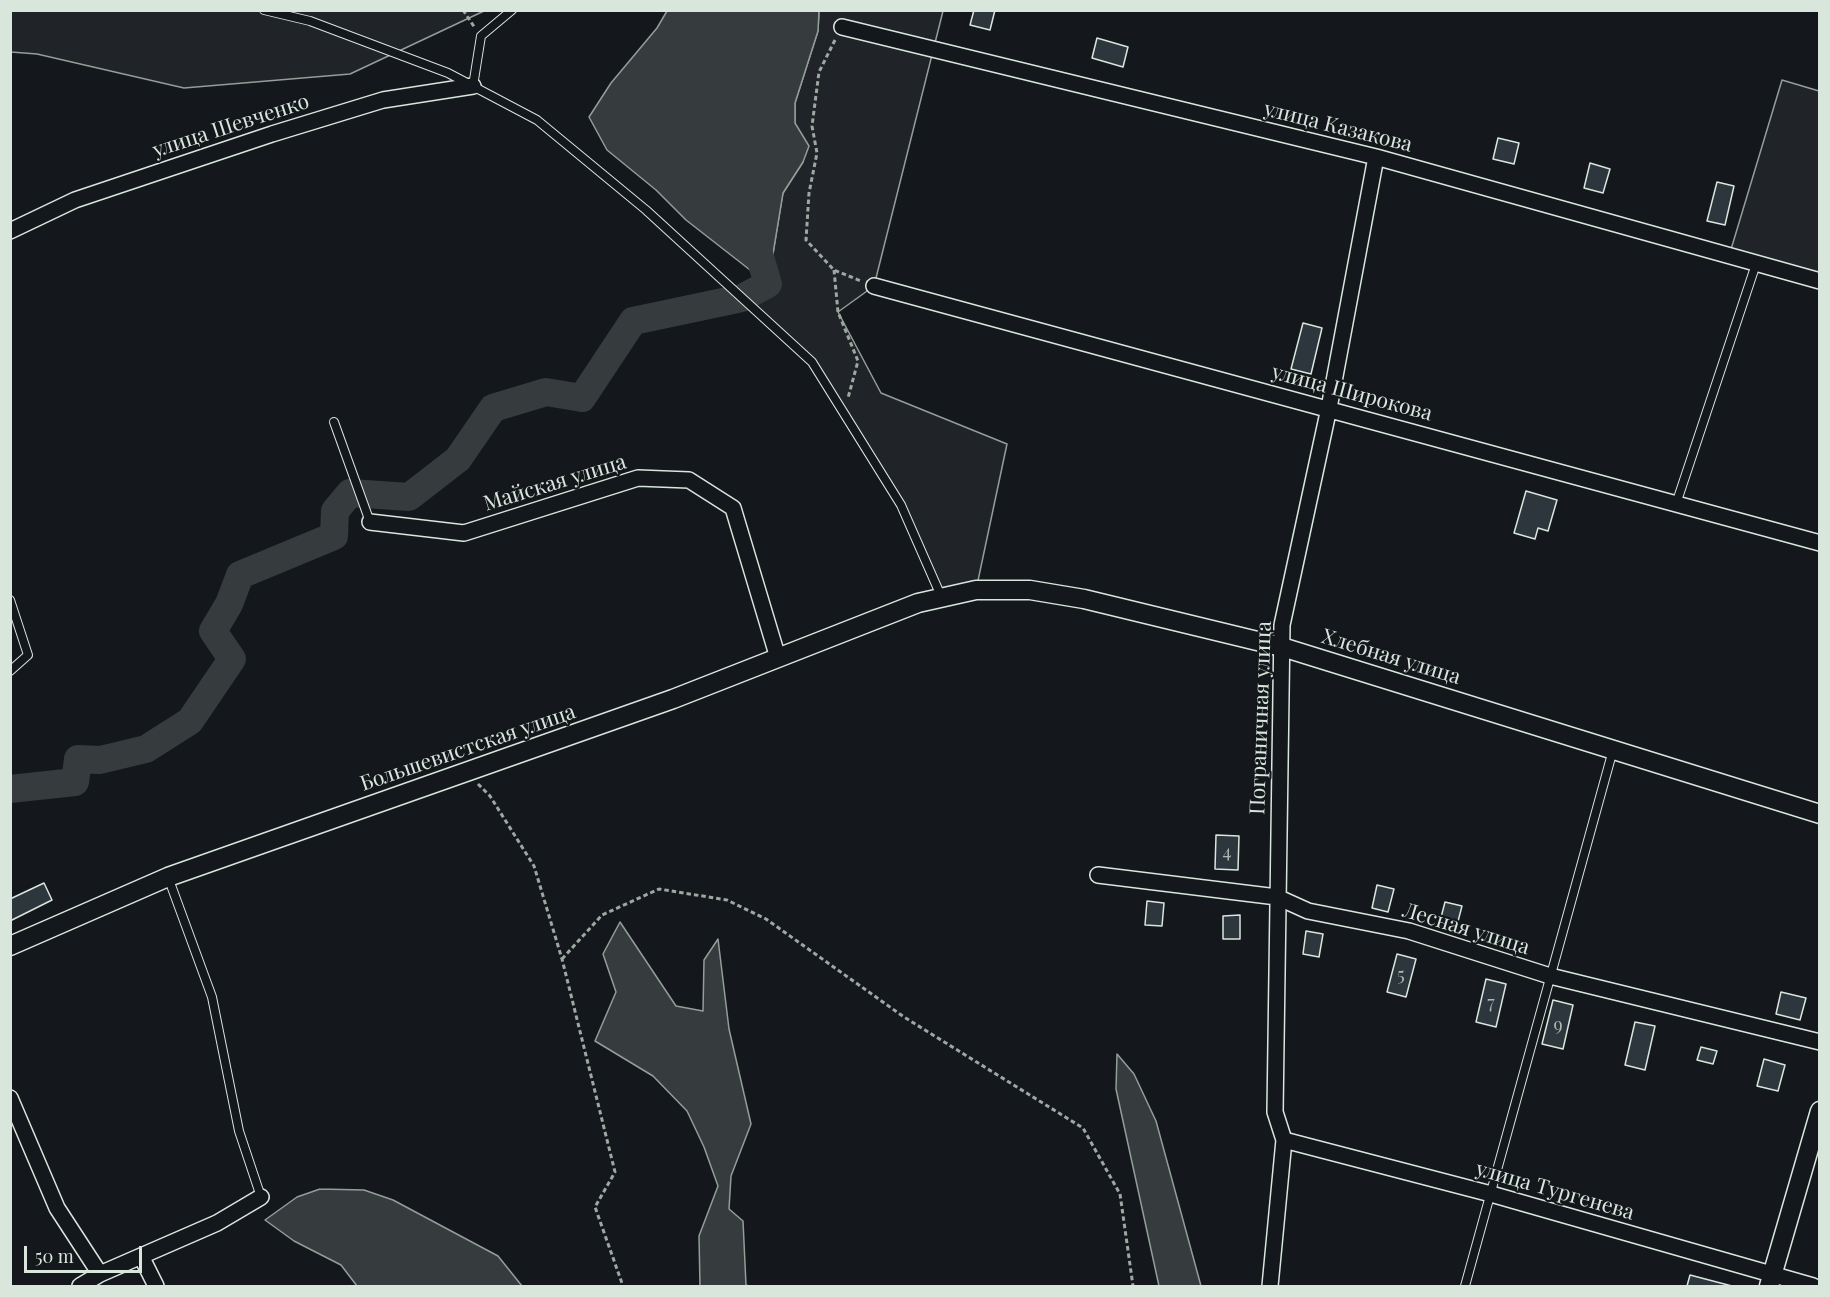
<!DOCTYPE html>
<meta charset="utf-8">
<style>
body{margin:0}
#map{position:relative;width:1830px;height:1297px;overflow:hidden;background:#14181c;font-family:"Playfair Display",serif}
canvas{display:block}
.frame{position:absolute;inset:0;border:12px solid #d8e6dc;pointer-events:none}
.scale{position:absolute;left:24px;top:1246px;width:118px;height:27px;box-sizing:border-box;border:3px solid #d8e6dc;border-top:0;padding-left:8px;font-size:18px;line-height:21px;white-space:nowrap;color:#d8e6dc;-webkit-text-stroke:4px #14181c;paint-order:stroke}
</style>
<div id="map">
<canvas width="1830" height="1297"></canvas>
<div class="frame"></div>
<div class="scale">50 m</div>
</div>
<script>
const context = document.querySelector('canvas').getContext('2d');
context.lineJoin = 'round';
function paint(path, color) {
  context.fillStyle = color;
  context.fill(path, 'evenodd');
}
function toPath(rows) {
  const path = new Path2D();
  for (const r of rows) {
    path.moveTo(r[0], r[1]);
    for (let i = 2; i < r.length; i += 2) path.lineTo(r[i], r[i + 1]);
  }
  return path;
}
function strokePath(path, color, width, dash) {
  context.strokeStyle = color;
  context.lineWidth = width;
  context.lineCap = dash ? 'butt' : 'round';
  context.setLineDash(dash || []);
  context.stroke(path);
}
function drawText(font, color, halo, rows, align = 'center') {
  context.font = font + ' "Playfair Display",serif';
  context.lineWidth = 4.5;
  context.setLineDash([]);
  context.textBaseline = 'middle';
  context.strokeStyle = halo;
  context.fillStyle = color;
  for (const [text, x, y, turn = 0] of rows) {
    context.save();
    context.translate(x, y);
    context.rotate((+turn || 0) * Math.PI / 180);
    context.textAlign = isNaN(turn) ? turn : align;
    if (halo) context.strokeText(text, 0, 0);
    context.fillText(text, 0, 0);
    context.restore();
  }
}
const green = toPath([
 [10,11,484,11,350,74,184,88,37,54,11,52,10,11],
 [819,11,943,11,874,286,838,312,881,393,1007,444,976,590,941,598,901,505,812,363,742,298,768,284,783,193,803,162,795,123,795,103,818,31,819,11],
 [1782,80,1819,91,1819,281,1729,256,1782,80]
]);
paint(green, '#202428');
strokePath(green, '#939e99', 1.5);
const water = toPath([
 [667,11,819,11,818,31,795,103,795,123,809,146,803,162,783,193,768,284,686,220,656,190,607,150,589,117,611,83,657,28,667,11],
 [620,922,676,1006,703,1011,704,960,718,939,729,1029,751,1124,731,1176,729,1209,743,1221,746,1285,749,1286,700,1286,699,1236,718,1186,704,1147,687,1111,653,1076,595,1041,616,992,603,954,620,922],
 [1117,1054,1134,1074,1156,1121,1201,1286,1159,1286,1116,1089,1117,1054],
 [320,1189,364,1190,393,1200,498,1256,522,1286,357,1286,341,1265,294,1241,265,1220,297,1197,320,1189]
]);
paint(water, '#363b3e');
strokePath(water, '#939e99', 1.5);
strokePath(toPath([
 [10,789,75,782,78,759,100,760,146,749,190,721,232,659,213,631,229,604,240,575,334,536,335,511,350,493,409,497,458,459,493,408,546,392,582,398,633,321,742,298,768,284,757,247]
]), '#363b3e', 28);
const building = toPath([
 [974,10,995,10,990,30,970,25,974,10],
 [1097,38,1128,47,1123,67,1092,58,1097,38],
 [1498,138,1519,143,1514,164,1493,159,1498,138],
 [1590,163,1610,169,1603,193,1584,188,1590,163],
 [1717,182,1734,186,1725,225,1707,221,1717,182],
 [1303,323,1322,328,1311,374,1291,369,1303,323],
 [1526,491,1557,500,1548,531,1538,528,1535,539,1514,533,1526,491],
 [1216,835,1239,836,1238,870,1215,869,1216,835],
 [44,883,52,900,10,921,10,899,44,883],
 [1377,885,1394,889,1388,912,1372,908,1377,885],
 [1147,901,1164,903,1162,926,1145,925,1147,901],
 [1445,902,1462,906,1456,929,1439,925,1445,902],
 [1240,915,1240,939,1223,939,1223,916,1240,915],
 [1306,931,1323,934,1319,957,1303,954,1306,931],
 [1397,954,1416,959,1406,997,1387,992,1397,954],
 [1486,979,1506,984,1496,1027,1476,1022,1486,979],
 [1781,992,1806,998,1800,1020,1776,1014,1781,992],
 [1553,1000,1573,1005,1563,1049,1542,1044,1553,1000],
 [1635,1022,1655,1026,1645,1070,1625,1065,1635,1022],
 [1701,1047,1717,1051,1713,1064,1697,1060,1701,1047],
 [1764,1059,1785,1065,1778,1091,1757,1086,1764,1059],
 [1690,1275,1732,1286,1687,1286,1690,1275]
]);
paint(building, '#2c363c');
strokePath(building, '#d8e6dc', 1.5);
const service = toPath([
 [264,10,310,21,448,73,537,120,646,210,812,362,901,505,941,596],
 [473,86,481,36,512,10],
 [334,422,370,522],
 [1676,504,1756,264],
 [10,600,28,655,10,671],
 [168,877,212,997,239,1131,261,1197],
 [1465,1286,1613,750]
]);
const minor = toPath([
 [842,27,1376,157,1820,281],
 [10,231,75,200,272,134,383,100,473,86],
 [874,286,1820,543],
 [370,522,464,533,638,478,689,480,733,508,778,658],
 [1098,875,1277,897,1308,911,1409,931,1550,976,1820,1042],
 [10,1098,57,1208,100,1274],
 [1284,1140,1491,1194,1813,1286],
 [141,1256,156,1286],
 [80,1286,100,1274,217,1223,261,1197],
 [1270,1286,1284,1140,1275,1112,1282,625,1329,408,1376,157]
]);
const tertiary = toPath([
 [10,946,168,877,673,699,918,603,976,590,1030,590,1084,599,1282,647,1820,814],
 [1769,1286,1820,1111]
]);
strokePath(service, '#d8e6dc', 10);
strokePath(minor, '#d8e6dc', 18);
strokePath(tertiary, '#d8e6dc', 21);
strokePath(toPath([
 [463,10,475,28],
 [835,40,819,72,812,126,817,153,809,193,806,240,834,270,861,281],
 [834,270,838,312,858,361,848,398],
 [478,784,490,796,534,866,562,959,615,1172,595,1207,623,1286],
 [562,959,602,915,659,889,727,900,766,919,904,1017,1083,1128,1120,1194,1133,1286]
]), '#9da8a2', 3, [4.5, 3]);
strokePath(service, '#14181c', 8);
strokePath(minor, '#14181c', 15);
strokePath(tertiary, '#14181c', 18);
drawText('18px', '#adbab4', null, [
 ["4",1227,852],
 ["5",1401,975],
 ["7",1491,1003],
 ["9",1558,1025]
]);
drawText('21px', '#d8e6dc', '#14181c', [
 ["улица Шевченко",231,126,-18],
 ["улица Казакова",1338,127,14],
 ["улица Широкова",1352,393,15],
 ["Майская улица",555,483,-17],
 ["Хлебная улица",1391,657,17],
 ["Пограничная улица",1261,718,-88],
 ["Большевистская улица",468,748,-19],
 ["Лесная улица",1466,929,17],
 ["улица Тургенева",1555,1191,16]
]);
</script>
